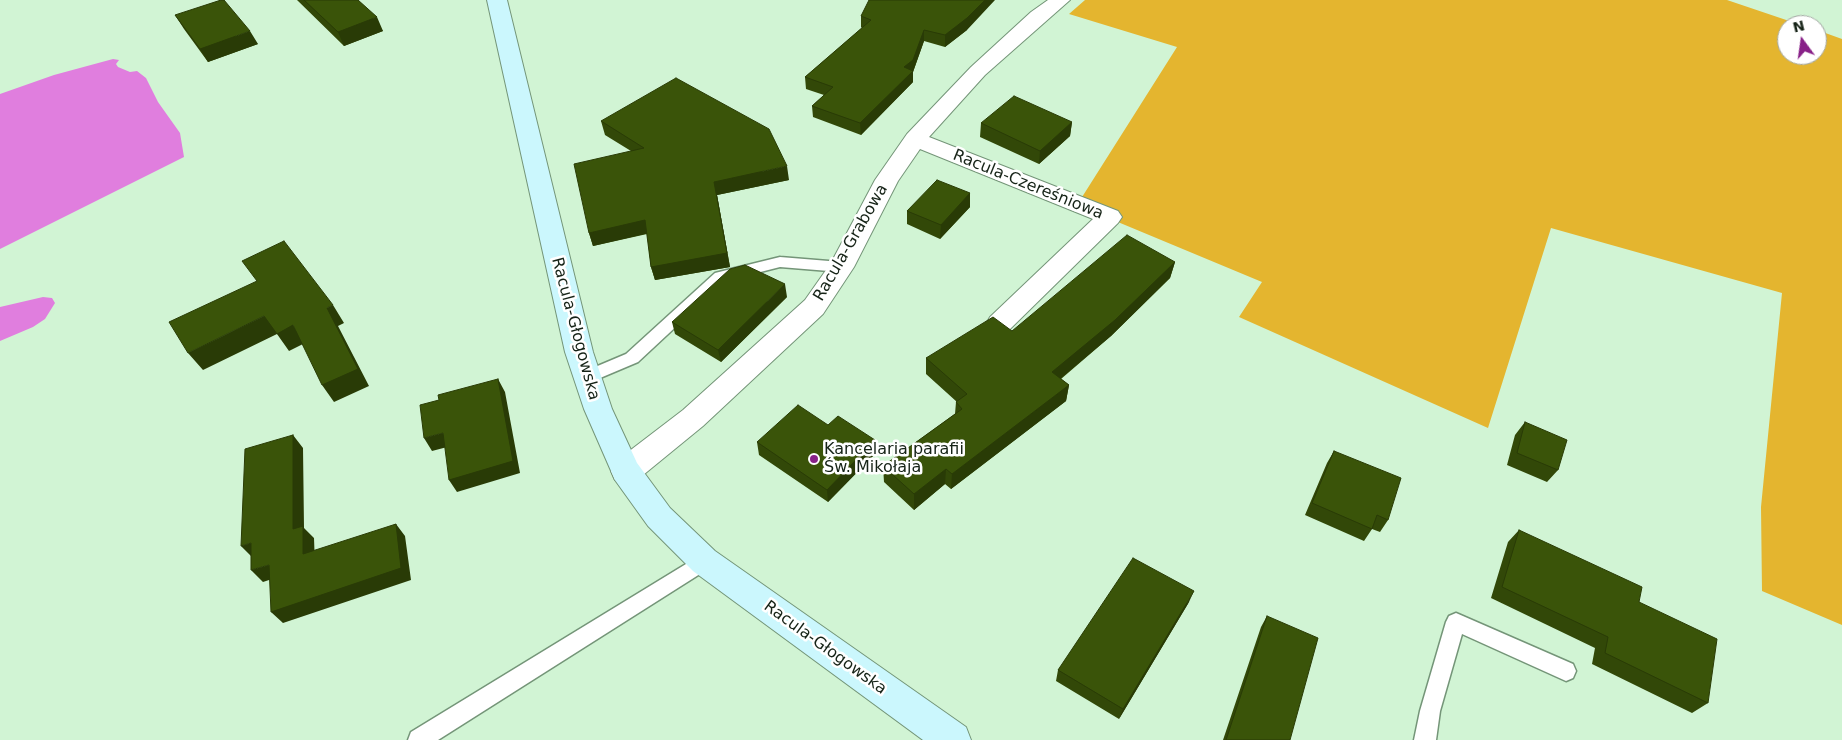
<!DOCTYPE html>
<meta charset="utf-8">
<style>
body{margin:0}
#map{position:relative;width:1842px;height:740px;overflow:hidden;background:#d1f4d4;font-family:"DejaVu Sans",sans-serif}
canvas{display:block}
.north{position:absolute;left:1777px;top:15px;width:50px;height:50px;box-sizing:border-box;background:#fff;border:1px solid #a2a7a2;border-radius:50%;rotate:346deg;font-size:14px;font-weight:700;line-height:20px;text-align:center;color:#162317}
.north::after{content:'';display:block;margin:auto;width:18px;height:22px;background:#882188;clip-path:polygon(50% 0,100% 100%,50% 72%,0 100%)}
</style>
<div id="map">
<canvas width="1842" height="740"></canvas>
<div class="north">N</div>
</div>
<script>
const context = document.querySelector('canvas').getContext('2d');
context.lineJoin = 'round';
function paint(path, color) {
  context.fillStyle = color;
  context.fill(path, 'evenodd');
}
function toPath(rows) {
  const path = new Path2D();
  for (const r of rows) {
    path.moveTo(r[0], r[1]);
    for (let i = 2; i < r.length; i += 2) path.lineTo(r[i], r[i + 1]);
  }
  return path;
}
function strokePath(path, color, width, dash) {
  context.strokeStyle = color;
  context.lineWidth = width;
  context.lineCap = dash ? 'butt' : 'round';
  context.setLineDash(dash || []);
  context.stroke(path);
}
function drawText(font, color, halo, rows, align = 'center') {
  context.font = font + ' "DejaVu Sans",sans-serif';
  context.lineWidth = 5;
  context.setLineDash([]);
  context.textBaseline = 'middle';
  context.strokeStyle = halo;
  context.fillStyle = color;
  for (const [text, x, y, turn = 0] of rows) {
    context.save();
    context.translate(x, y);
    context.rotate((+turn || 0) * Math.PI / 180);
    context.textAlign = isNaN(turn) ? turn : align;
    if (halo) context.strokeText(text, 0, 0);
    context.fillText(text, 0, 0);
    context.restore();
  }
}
paint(toPath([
 [1085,0,1727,0,1801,25,1787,25,1787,55,1817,55,1817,30,1842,39,1842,625,1762,591,1761,507,1782,293,1551,228,1488,428,1239,317,1262,282,1077,205,1177,47,1069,14]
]), '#e4b52f');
paint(toPath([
 [113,59,119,60,116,64,118,67,130,72,137,71,146,78,158,102,180,133,184,157,0,249,0,94,54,75],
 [43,297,52,298,55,303,45,319,33,327,0,341,0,307]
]), '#e07ede');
const lane = toPath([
 [780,257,841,262,846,263,848,267,846,271,841,272,780,267,725,281,638,362,593,381,587,383,581,381,579,377,581,373,626,354,715,273,780,257],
 [704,553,711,555,713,561,711,567,438,740,408,740,411,732,704,553],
 [1456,613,1573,664,1576,671,1573,678,1566,681,1462,634,1440,711,1436,740,1414,740,1420,711,1446,622,1449,616,1456,613]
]);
const street = toPath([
 [1048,0,1070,0,985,75,929,137,1118,211,1122,217,1118,223,1008,331,999,334,990,331,986,324,990,317,1093,219,920,149,898,181,854,267,823,314,703,426,637,480,626,483,615,480,611,471,615,462,683,410,805,300,831,263,875,180,907,134,971,67,1031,12,1048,0]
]);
const secondary = toPath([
 [487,0,507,0,593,352,612,409,637,463,670,508,715,551,966,727,971,740,923,740,693,571,648,526,615,480,584,409,565,352,487,0]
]);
strokePath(lane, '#749578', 3);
strokePath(street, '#749578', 2);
strokePath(secondary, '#749578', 2);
paint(lane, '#fff');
paint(street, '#fff');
paint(secondary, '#cbf7fd');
paint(toPath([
 [297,0,358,0,383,31,344,46],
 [175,15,258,44,208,62,184,29],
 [861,16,967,30,945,47,924,41,913,72,913,82,861,135,813,117,812,106,824,95,806,89,805,77,862,28,861,27],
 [601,121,789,180,717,195,730,267,655,280,651,267,647,234,593,246,589,233,631,151,605,135],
 [1072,122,1070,136,1039,164,980,137,981,123],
 [970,193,970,207,940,239,907,224,907,211],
 [1175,262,1170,278,1111,336,1061,379,1069,385,1066,401,951,489,945,484,914,510,884,482,883,466,955,414,956,402,957,402,926,374,926,358,1012,331],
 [787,297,721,362,675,334,672,322],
 [1525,422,1558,470,1547,482,1507,465,1515,435],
 [828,425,875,440,876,453,828,502,759,455,757,442],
 [1334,451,1388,520,1380,532,1372,529,1364,541,1305,515,1327,463],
 [1519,530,1639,602,1708,703,1692,713,1592,664,1595,648,1491,598,1508,542],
 [1189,602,1119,719,1056,681,1058,670],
 [1267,616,1290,740,1223,740,1261,627]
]), '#324808');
paint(toPath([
 [985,0,995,0,967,30,945,47,945,35],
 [377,17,383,31,344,46,338,32],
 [924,30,924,41,913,72,913,82,861,135,860,123,904,67],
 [250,31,258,44,208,62,200,49],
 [1072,122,1070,136,1039,164,1040,151],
 [787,166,789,180,717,195,730,267,655,280,651,267,714,182],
 [970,193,970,207,940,239,941,225],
 [645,220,649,233,593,246,589,233],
 [1175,262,1170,278,1111,336,1049,388,1052,372],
 [785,284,787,297,721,362,718,350],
 [333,305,344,323,338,326,369,386,334,402,322,385,327,308],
 [264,316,293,325,305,343,289,351,277,334,203,370,188,353],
 [498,379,505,392,520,473,457,492,449,480],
 [1069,385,1066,401,951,489,952,474],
 [443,433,451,446,432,451,424,438],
 [293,435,303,448,304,528,314,538,315,566,303,554,293,529],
 [875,440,876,453,828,502,827,490],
 [946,469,945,484,914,510,914,494],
 [396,524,405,536,411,580,283,623,271,612],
 [251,543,253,558,241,546],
 [269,565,281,576,263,582,251,570],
 [1194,591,1189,602,1119,719,1123,709]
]), '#293b06');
const building = toPath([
 [221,0,224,0,250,31,200,49,175,15,221,0],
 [304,0,358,0,377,17,338,32,304,0],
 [869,0,985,0,967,18,945,35,924,30,913,60,904,67,913,71,860,123,812,106,833,87,805,77,871,20,861,16,869,0],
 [676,78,769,129,787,166,714,182,727,253,651,267,645,220,589,233,574,164,644,148,601,121,676,78],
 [1014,96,1072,122,1040,151,981,123,1014,96],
 [937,180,970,193,941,225,907,211,937,180],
 [1127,235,1175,262,1115,320,1052,372,1069,385,952,474,946,469,914,494,883,466,962,409,956,402,967,394,926,358,993,317,1012,331,1127,235],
 [284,241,333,305,327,308,358,369,322,385,293,325,277,334,264,316,188,353,169,322,257,281,242,261,284,241],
 [745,265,785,284,718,350,672,322,730,269,745,265],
 [498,379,513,461,449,480,443,433,424,438,420,405,439,400,438,395,498,379],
 [798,405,828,425,838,416,875,440,827,490,757,442,798,405],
 [1525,422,1567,440,1558,470,1517,453,1525,422],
 [293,435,293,529,303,526,303,554,396,524,401,568,271,612,269,565,251,570,251,543,241,546,245,449,293,435],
 [1334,451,1401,478,1388,520,1377,515,1372,529,1312,503,1334,451],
 [1519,530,1642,587,1639,602,1717,639,1708,703,1605,653,1608,637,1502,587,1519,530],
 [1133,558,1194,591,1123,709,1058,670,1133,558],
 [1267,616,1318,638,1290,740,1226,740,1267,616]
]);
paint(building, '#3a5409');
strokePath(building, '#293b06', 1);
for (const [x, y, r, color] of [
 [814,459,5,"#882188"]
]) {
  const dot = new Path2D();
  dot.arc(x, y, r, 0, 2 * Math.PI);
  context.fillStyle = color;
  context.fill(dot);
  strokePath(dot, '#fff', 2);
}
drawText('16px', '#162317', '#fff', [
 ["Racula-Czereśniowa",1028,185,22],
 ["Racula-Grabowa",851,243,-60],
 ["Racula-Głogowska",575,329,75],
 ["Racula-Głogowska",825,648,36]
]);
drawText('16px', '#162317', '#fff', [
 ["Kancelaria parafii",824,450],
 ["Św. Mikołaja",824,468]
], 'left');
</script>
